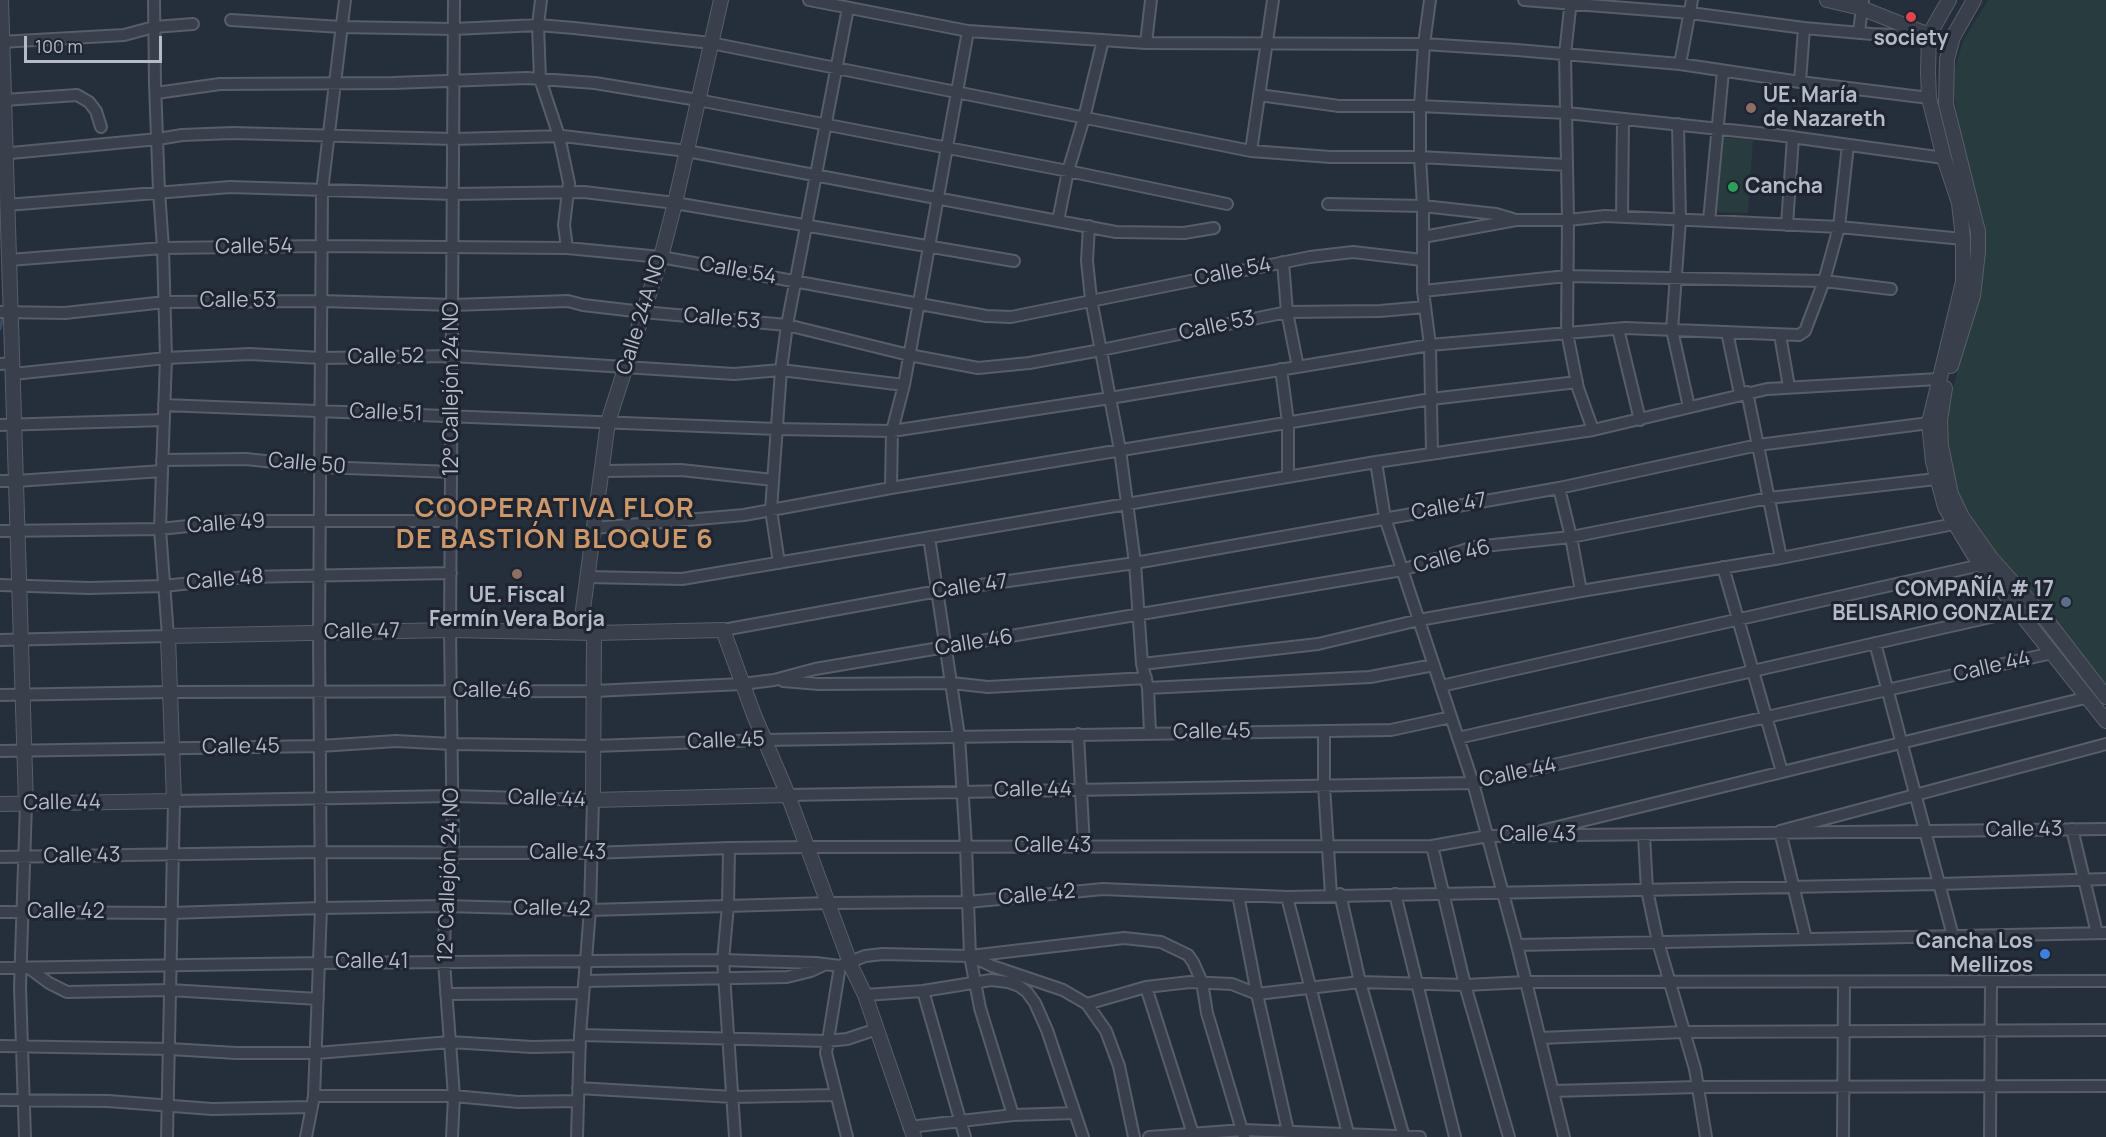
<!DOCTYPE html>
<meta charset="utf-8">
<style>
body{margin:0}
#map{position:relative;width:2106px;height:1137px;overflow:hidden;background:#252e3b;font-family:Manrope,sans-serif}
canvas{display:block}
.scale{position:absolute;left:24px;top:36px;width:138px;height:27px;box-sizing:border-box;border:3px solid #b5bbc7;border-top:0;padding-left:8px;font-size:18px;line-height:21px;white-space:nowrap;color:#b5bbc7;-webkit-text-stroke:4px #1e2530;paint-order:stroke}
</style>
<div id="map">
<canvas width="2106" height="1137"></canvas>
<div class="scale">100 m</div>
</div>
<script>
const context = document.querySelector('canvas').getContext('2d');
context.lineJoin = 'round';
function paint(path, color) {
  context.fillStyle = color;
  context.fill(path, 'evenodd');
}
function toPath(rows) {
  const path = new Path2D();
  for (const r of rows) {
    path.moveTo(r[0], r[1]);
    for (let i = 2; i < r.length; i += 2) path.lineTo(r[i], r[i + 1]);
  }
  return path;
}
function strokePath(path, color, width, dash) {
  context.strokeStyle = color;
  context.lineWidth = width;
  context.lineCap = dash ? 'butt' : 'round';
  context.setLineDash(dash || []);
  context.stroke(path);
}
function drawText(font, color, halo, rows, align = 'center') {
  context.font = font + ' Manrope,sans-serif';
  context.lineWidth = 6;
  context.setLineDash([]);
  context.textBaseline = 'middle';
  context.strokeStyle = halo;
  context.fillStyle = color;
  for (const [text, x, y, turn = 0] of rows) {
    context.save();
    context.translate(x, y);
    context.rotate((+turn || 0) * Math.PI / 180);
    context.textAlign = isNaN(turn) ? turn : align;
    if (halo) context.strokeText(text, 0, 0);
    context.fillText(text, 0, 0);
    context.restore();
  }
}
paint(toPath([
 [1988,0,2106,0,2106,687,1992,551,1962,503,1945,447,1950,400,1962,353,1979,299,1985,262,1984,222,1962,148,1954,93,1955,68,1963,41],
 [1720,137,1753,140,1748,213,1714,212]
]), '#283b3d');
strokePath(toPath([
 [0,329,3,316]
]), '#3c4b63', 3);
const minor = toPath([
 [541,0,538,25,540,79,559,136,569,183,564,225,567,248],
 [809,0,968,31,1146,43,1424,44,1517,50,1680,64,1800,82,1929,98],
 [1430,0,1424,44,1420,106,1420,157,1423,206,1423,291,1430,345,1432,454],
 [1524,0,1690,13,1804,28,1872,34,1895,35,1920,32],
 [1571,0,1565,54,1568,220,1567,333,1578,388,1593,430],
 [231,20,341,27,454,29,538,25,574,28,711,43,1251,151,1330,157,1420,157,1567,165],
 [1859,32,1863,0],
 [0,42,124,35,154,27,193,24],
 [1146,43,1151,0],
 [1680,64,1692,0],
 [1800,82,1804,28],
 [156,93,220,84,393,83,527,78,595,83,698,100,1068,171,1227,204],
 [1259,95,1339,106,1420,106,1567,113,1777,135,1944,158],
 [4,100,77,95,89,102,96,111,101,127],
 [1678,124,1680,220,1672,330,1689,407],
 [1251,151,1273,0],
 [0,154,158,139,182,135,233,133,454,139,563,136,687,151,1116,232,1184,233,1214,228],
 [1328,204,1423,206,1496,214,1513,219],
 [7,205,230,187,453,194,584,192,675,203,1014,261],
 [1622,217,1623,119],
 [1058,221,1068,171,1084,118,1103,40],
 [1709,221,1723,71],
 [1787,225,1793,137],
 [1089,226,1087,261,1091,299,1120,450,1135,563,1142,664,1148,688,1150,733],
 [1423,237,1516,220,1568,220,1605,216,1839,227,1963,239],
 [9,260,163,248,322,246,567,248,661,257,986,316,1011,317,1310,257,1353,252,1422,260],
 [1283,262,1287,312,1298,367],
 [1423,291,1567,276,1824,281,1891,289],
 [0,312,65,313,165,302,322,301,453,305,568,301,583,305,643,312,787,325,909,355,978,368,1029,363,1101,350,1287,312,1380,311,1425,307],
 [1618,329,1640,420],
 [1727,332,1740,394],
 [1780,335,1789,387],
 [0,364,12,363],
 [1281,369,1288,422,1288,477],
 [13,374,166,358,250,354,321,358,453,356,734,374,781,370,904,385],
 [1747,392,1781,558],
 [164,405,777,429,892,431,1110,398,1430,345,1625,328,1799,335,1805,331,1824,281,1839,227,1848,145],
 [0,425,164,420],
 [162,460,246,459,321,467,452,472],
 [1376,462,1385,518,1473,783,1517,945,1564,1137],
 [602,471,681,470,773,480],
 [0,481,16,481,162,471],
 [891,488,892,431,904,385,968,31],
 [1559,488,1571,537,1581,591],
 [594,528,744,515,891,488,1431,399,1577,382],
 [0,531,160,529,235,521,451,521],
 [929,537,959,736,966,846,970,956,980,1008,1013,1115],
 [779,563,771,510,781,370,787,325,848,8],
 [1723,567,1782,772],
 [587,577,682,579,1376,462,1593,430,1767,389,1938,379],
 [0,585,89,588,164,586,245,577,451,573],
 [723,630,938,591,1135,563,1559,488,1758,445,1929,423],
 [0,640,168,636,160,529,166,358,163,248,159,191,155,84,154,0],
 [1875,643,1953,936],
 [1142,664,1318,644,1419,620,1581,591,1781,558,1954,524],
 [783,681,819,684,952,683,988,687,1146,678],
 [1441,686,1981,565],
 [1148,688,1370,677,1434,665],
 [0,695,170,692,594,691,742,684,774,680,815,669,1402,570,1474,547,1571,537,1769,498,1936,479],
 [1324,731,1324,786,1331,895],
 [1078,734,1084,846],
 [1458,738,2017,611],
 [0,751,320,746,396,741,452,744,593,746,764,740,1391,730,1451,717],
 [788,795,1473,783,2052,653],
 [2072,829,2097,933],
 [1541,831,2089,697],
 [1644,835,1647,890,1658,942,1695,1069,1706,1137],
 [1432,846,1465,985,1509,1137],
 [729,848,728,906,723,960,735,1137],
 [0,857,321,852,591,853,729,848,807,847,1432,846,1488,836,2106,829],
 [1340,894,1360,982,1404,1137],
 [1395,894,1455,1137],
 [1238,895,1257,994,1288,1131],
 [1287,897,1349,1137],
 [0,912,171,913,321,908,445,906,590,910,829,903,968,902,1103,889,1287,897,1939,884,2106,879],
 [1806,939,1780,831,2106,744],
 [1517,945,2106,933],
 [970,956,992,966,1063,990,1087,1004,1106,1031,1119,1066,1134,1137],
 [840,966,826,1053,847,1137],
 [0,968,319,963,723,960,816,963,840,966,865,956,883,954,970,956,1124,938,1161,942,1188,955,1193,962,1202,982,1207,1013,1244,1137],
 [29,968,49,983,67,992,170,990,318,999],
 [584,981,787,977,811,971,824,965],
 [1146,987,1194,1137],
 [923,991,965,1137],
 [446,994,583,993],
 [865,995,923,991,991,980,1008,982,1019,986,1027,992,1035,1003,1047,1030,1083,1137],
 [1087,1004,1146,987,1190,982,1232,984,1257,994,1360,982,1465,985,1526,982,2106,981],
 [580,1035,827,1041,847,1039,877,1029],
 [1540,1038,1684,1032,2106,1030],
 [0,1046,170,1049,236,1053,317,1053,450,1042,532,1047,580,1046],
 [578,1088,733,1097,836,1095],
 [1553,1091,1698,1087,2106,1086],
 [314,1096,454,1096,518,1102,577,1101],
 [0,1100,108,1101,212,1109,312,1107],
 [909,1127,1013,1115,1075,1113],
 [25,1137,20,987,26,804],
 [167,1137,174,801,453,796,593,800,590,910,580,1035,577,1137],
 [306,1137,314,1096,321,908,319,633,322,191,345,0],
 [452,1137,454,1096,444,962,445,906,453,852,450,630,454,0],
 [1149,1137,1243,1130,1420,1137],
 [1843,1137,1844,982],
 [1990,1137,1991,981]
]);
const tertiary = toPath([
 [1,0,26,804],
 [1827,0,1861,8,1929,35],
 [1949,0,1929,35,1928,72,1929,98,1944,158,1959,203,1963,239,1963,282,1929,423,1933,462,1945,507,1974,555,2106,721],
 [1951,366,1973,296,1978,252,1978,231,1973,212,1946,104,1947,59,1953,37,1974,0],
 [1945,388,1940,420,1941,446,1951,494,1962,517,1991,558,2048,622,2106,697],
 [580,632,608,422,661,257,675,203,721,0],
 [594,633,593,800,788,795],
 [0,804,174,801,168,636,450,630,594,633,723,630,754,715,788,795,852,968,865,995,914,1137]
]);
strokePath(minor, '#575e69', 14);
strokePath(tertiary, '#575e69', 16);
strokePath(minor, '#39404b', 10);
strokePath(tertiary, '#39404b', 14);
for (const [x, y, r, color] of [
 [1911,17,6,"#e0444e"],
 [1751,108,6,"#8d6e63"],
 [1733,187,6,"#2e9e5b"],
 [517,574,6,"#8d6e63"],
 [2066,602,6,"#5c6f8a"],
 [2045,954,6,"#3f7fe0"]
]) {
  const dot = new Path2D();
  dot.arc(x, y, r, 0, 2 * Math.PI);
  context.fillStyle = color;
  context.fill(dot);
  strokePath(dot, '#1e2530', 2);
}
drawText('bold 21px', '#b5bbc7', '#1e2530', [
 ["society",1911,39],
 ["UE. María",1763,96,"left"],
 ["de Nazareth",1763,120,"left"],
 ["Cancha",1745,187,"left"],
 ["COMPAÑÍA # 17",2054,590,"right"],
 ["BELISARIO GONZALEZ",2054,614,"right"],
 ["UE. Fiscal",517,596],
 ["Fermín Vera Borja",517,620],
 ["Cancha Los",2033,942,"right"],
 ["Mellizos",2033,966,"right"]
]);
drawText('21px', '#b5bbc7', '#1e2530', [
 ["Calle 54",254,247,-1],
 ["Calle 54",738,271,10],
 ["Calle 54",1233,272,-11],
 ["Calle 53",238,301],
 ["Calle 24A NO",642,315,-73],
 ["Calle 53",722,319,5],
 ["Calle 53",1217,326,-12],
 ["Calle 52",386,357,-1],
 ["12° Callejón 24 NO",452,389,-90],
 ["Calle 51",386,413,2],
 ["Calle 50",307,464,5],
 ["Calle 47",1449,507,-10],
 ["Calle 49",226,524,-4],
 ["Calle 46",1452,557,-15],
 ["Calle 48",225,580,-5],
 ["Calle 47",970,587,-8],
 ["Calle 47",362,632,-1],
 ["Calle 46",974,643,-9],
 ["Calle 44",1992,667,-13],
 ["Calle 46",492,691],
 ["Calle 45",1212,732,-1],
 ["Calle 45",726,741,-2],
 ["Calle 45",241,747,-1],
 ["Calle 44",1518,773,-12],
 ["Calle 44",1033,790,-1],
 ["Calle 44",547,799,2],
 ["Calle 44",62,803,-1],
 ["Calle 43",2024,830,-1],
 ["Calle 43",1538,835],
 ["Calle 43",1053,846],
 ["Calle 43",568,853],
 ["Calle 43",82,856,-1],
 ["12° Callejón 24 NO",449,875,-88],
 ["Calle 42",1037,895,-5],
 ["Calle 42",552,909,1],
 ["Calle 42",66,912],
 ["Calle 41",372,962]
]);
context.letterSpacing = '1.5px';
drawText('bold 27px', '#cc986a', '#1e2530', [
 ["COOPERATIVA FLOR",555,509],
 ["DE BASTIÓN BLOQUE 6",555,540]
]);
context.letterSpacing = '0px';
</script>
